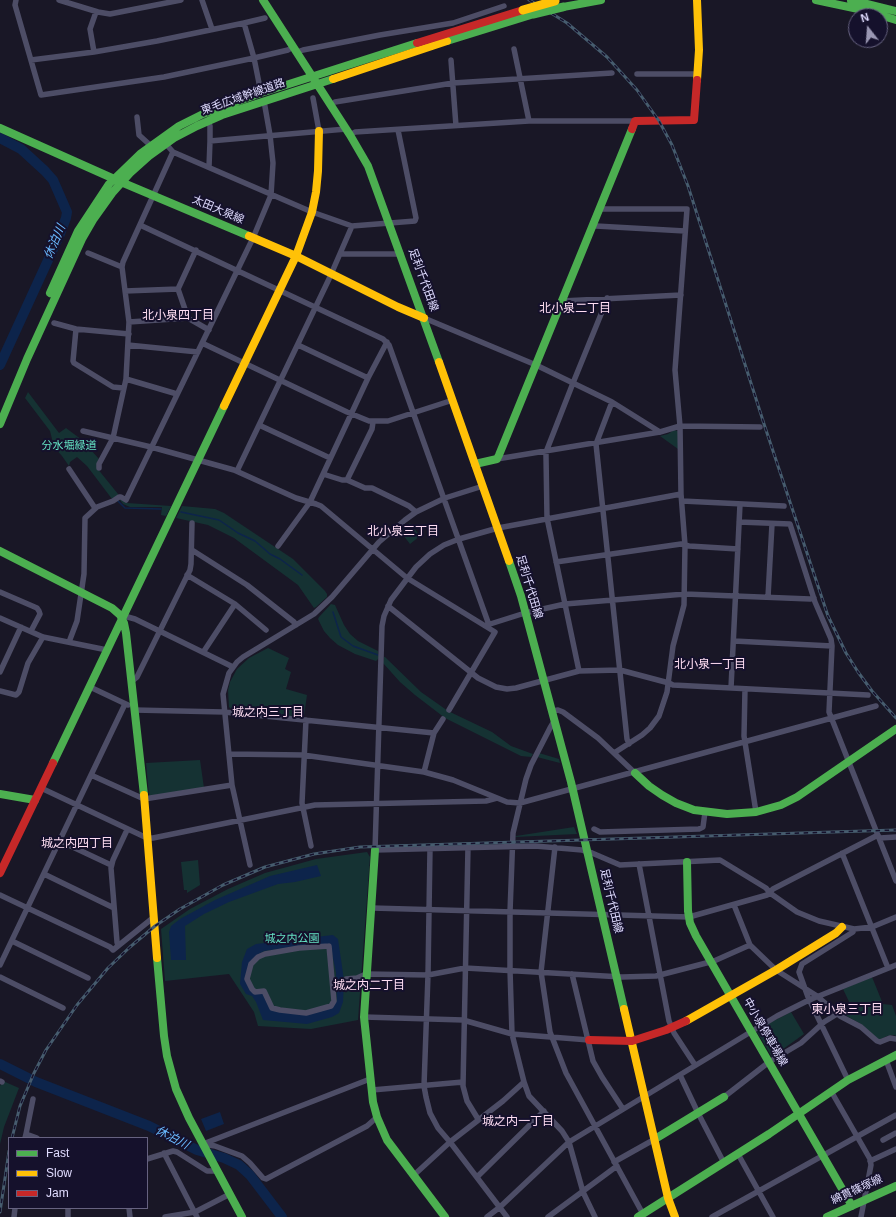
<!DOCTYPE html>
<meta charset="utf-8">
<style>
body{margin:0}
#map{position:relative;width:896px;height:1217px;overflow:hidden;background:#191726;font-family:Arial,sans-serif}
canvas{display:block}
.legend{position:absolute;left:8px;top:1137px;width:140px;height:72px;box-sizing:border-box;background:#15112c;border:1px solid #666280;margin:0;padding:5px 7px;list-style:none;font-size:12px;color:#e0dcff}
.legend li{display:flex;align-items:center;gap:8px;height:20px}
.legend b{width:20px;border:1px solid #666280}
.north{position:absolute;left:848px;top:8px;width:40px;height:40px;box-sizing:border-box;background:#15112c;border:1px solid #666280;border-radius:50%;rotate:343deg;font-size:11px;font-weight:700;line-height:16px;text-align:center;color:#e0dcff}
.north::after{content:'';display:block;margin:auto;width:14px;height:18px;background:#9a97b3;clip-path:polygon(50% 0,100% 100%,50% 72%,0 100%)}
</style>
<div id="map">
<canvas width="896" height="1217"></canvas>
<ul class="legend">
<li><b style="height:5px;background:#4caf50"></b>Fast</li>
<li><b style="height:5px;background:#ffc107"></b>Slow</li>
<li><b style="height:5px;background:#c62828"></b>Jam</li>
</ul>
<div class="north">N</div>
</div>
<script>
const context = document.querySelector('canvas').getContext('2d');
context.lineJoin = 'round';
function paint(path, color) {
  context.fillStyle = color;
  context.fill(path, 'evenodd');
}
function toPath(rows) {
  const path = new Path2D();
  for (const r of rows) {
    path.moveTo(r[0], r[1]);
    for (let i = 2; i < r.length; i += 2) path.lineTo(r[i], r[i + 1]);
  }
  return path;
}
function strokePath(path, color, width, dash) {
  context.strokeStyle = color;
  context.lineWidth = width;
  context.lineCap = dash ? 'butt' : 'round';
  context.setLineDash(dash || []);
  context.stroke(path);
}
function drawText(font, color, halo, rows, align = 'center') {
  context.font = font + ' Arial,"Noto Sans JP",sans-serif';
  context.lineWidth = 4;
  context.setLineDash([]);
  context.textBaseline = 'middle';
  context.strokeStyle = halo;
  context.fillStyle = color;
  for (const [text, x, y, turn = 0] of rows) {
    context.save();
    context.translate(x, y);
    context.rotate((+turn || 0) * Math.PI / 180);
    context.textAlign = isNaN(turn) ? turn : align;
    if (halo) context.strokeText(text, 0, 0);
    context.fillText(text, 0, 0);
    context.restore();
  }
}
paint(toPath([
 [28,392,59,433,66,428,82,440,99,459,97,468,118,494,118,496,112,499,87,466,77,457,70,462,69,466,62,456,54,447,50,431,25,398],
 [674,430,678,431,678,449,660,436,668,434],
 [122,499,127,503,171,506,166,516,161,515,162,507,130,507,123,504,120,500],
 [182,506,215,509,224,513,293,559,325,591,327,594,327,597,316,607,314,608,298,585,234,538,208,525,176,518],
 [410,523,420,536,410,544,400,531],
 [331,604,335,605,344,625,350,634,358,641,378,651,379,658,376,661,355,654,338,645,330,638,324,631,318,619,319,617],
 [268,648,289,658,285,669,291,672,286,689,307,695,304,716,303,717,232,710,229,707,228,690,230,682,237,669,249,658],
 [384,657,385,657,421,692,448,711,492,732,511,746,533,754,531,757,521,756,445,718,415,695,400,682,383,663],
 [539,753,559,759,560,763,537,757],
 [200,760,204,788,149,796,146,763],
 [574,827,577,834,515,837,516,836],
 [367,852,370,857,358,1020,311,1029,258,1026,254,1012,229,974,165,981,161,929,190,909,228,889,265,873,316,859],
 [198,860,200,885,187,893,187,890,184,890,181,862],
 [872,977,883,1004,892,1005,896,1016,896,1036,894,1035,887,1036,879,1040,861,1024,843,1014,852,1008,843,989],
 [791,1012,804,1034,772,1057,757,1032,758,1029],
 [3,1081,19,1088,4,1127,0,1144,0,1086]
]), '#153233');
paint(toPath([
 [317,865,321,876,295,882,278,884,229,902,204,914,185,926,186,960,171,960,169,932,171,926,180,919,215,900,270,876],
 [333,935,338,939,344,980,343,1002,339,1013,332,1017,307,1024,263,1020,256,1002,252,996,246,994,240,984,242,962,247,949,256,944],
 [330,944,336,972,337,1001,306,1015,271,1010,263,993,250,991,249,964,257,955,264,951,299,946],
 [220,1112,224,1124,206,1131,201,1119]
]), '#0d244b');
strokePath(toPath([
 [118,501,125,508,161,509],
 [181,512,219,520,238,533,255,541,270,554,280,559,302,575],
 [333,612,341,637,353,646,378,655]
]), '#0d244b', 1.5);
strokePath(toPath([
 [0,138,21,149,45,171,53,180,57,189,67,212,66,218,60,234,0,365],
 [0,1064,36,1082,149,1126,197,1150,224,1158,239,1165,250,1175,282,1217]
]), '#0d244b', 10);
strokePath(toPath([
 [16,0,15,5,41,95,164,77,254,58,288,50,293,47],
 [59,0,98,12,110,14,181,0],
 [202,0,212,29],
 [244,23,254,58,261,93],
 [514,49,529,121],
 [94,52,90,29,96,12],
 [297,52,303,50,380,35,453,23,504,6],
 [31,60,94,52,157,41,244,23,265,18],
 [451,60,456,126],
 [637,74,698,74],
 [313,98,319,131],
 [335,102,453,83,612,73],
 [137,117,139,135,150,145],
 [208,121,210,126,210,141,209,167],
 [350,135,355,132,529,121,635,121],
 [210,141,346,129],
 [166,144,173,152,312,212,352,226,415,221,416,218,398,130],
 [600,209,687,209,675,370,680,426,681,494,685,545,684,605,673,646,667,692,659,716,650,728,642,735,614,753],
 [140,225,383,339,389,345,489,625],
 [596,226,685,231],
 [88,253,122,267],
 [340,254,401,254],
 [178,289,188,318,209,330],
 [125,291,178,289,196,250],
 [562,301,681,295],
 [424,318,536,365,612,402,660,432],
 [129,322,188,318],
 [54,323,76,329,129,334],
 [76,329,73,361,74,363,113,387,123,388],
 [202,343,347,412,369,421,388,421,453,400],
 [128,345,198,352],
 [298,345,368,378],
 [126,379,177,394],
 [612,402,596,444,627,739,629,744],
 [259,425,330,458],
 [83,431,151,447,234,470,296,498,316,504,321,506,407,578,495,632,449,710],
 [497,459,660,432,680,426,760,427],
 [99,468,99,464,113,438,126,379,129,322,122,267,123,262,173,152],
 [69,469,95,508],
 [237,471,329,279,352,226],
 [323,474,342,480,347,480,365,488,372,488,409,506,416,512],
 [347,480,372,429,373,422],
 [681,494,498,528,459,539,444,545,430,554,416,567,391,600,384,616,382,626,375,850,535,846,582,850,592,853,620,865,720,860,766,888,770,893,797,912,819,921,854,929,872,927,896,917],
 [682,501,784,506],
 [739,522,790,524,815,602,831,639,832,646,829,712,896,881],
 [278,546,310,502,368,378,387,342],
 [192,550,247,585,294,622,296,625],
 [556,562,681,544,689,546,738,549],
 [187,575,235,604,266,630],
 [0,592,37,608,39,611,40,614,31,631],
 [768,597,772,524],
 [388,606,478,678,496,687,507,689,516,688,579,671,620,670,669,683,673,685,868,695],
 [124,616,135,619,233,667],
 [0,618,43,637,107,650],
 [487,625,525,613,565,604,685,594,810,599,814,598],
 [734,641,832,646],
 [69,642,77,621,84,574,85,518,97,507,113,501,119,497,121,497,126,500,253,238,271,195,273,163,270,135,264,101],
 [204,651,235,604],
 [579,671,547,518,546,456,546,452,573,383,606,302,607,298],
 [0,672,21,627],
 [132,681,137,677,190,570,191,564,192,523],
 [90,687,128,705],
 [731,688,740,504],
 [745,689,744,736,756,812],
 [0,691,16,695,19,692,28,663,43,637],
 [134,710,224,712,434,733],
 [552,711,558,710,563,712,598,738,635,773],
 [306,720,302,803,311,846],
 [555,722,553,723,550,728,531,765,526,779,513,833,510,912,510,970,512,1034,524,1082,529,1096,562,1131,569,1142,583,1192,595,1217],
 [229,754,303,755,424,772,453,780,507,802,520,803,876,706],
 [424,772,434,733,443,719],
 [91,775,144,799,232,785],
 [41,788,147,838,153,838,315,805,486,801,497,798],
 [594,829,600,832,699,829,703,827,705,812],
 [880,838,896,837],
 [60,841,111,865],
 [468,847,463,1086,467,1101,478,1119],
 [555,847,541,972,550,1032,566,1073,643,1214],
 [430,849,428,975,424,1086,426,1097,430,1113,438,1128,450,1142,507,1217],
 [842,853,888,968],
 [639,864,669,1021,674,1033,695,1065],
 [250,865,232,785,223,694,229,673,237,662,243,657,314,614,332,597,379,542,405,520,416,512,445,498,483,486],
 [44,874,114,908],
 [0,895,110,947,113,950,154,917],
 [734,905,750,945,776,970,817,996,840,1016,861,1027,877,1041,880,1042,890,1038,896,1039],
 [372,908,689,917,767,895,773,889,878,835],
 [12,941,88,978],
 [118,946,117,942,111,868,113,860,127,830],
 [329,946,334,1001,331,1006,306,1013,280,1010,272,1008,264,991,255,992,252,989,247,979,251,964,258,957,265,954,299,948,329,946],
 [0,965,125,704],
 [572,974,593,1061,602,1077,623,1109],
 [0,977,63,1008],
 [346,979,357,978,366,974,428,975,465,968,622,977,656,976,714,961,750,945],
 [364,1017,463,1020,512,1034,589,1040],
 [886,1060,896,1087],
 [680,1075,698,1113,724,1163],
 [848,1080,808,997,799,972,802,964,853,932,854,929],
 [0,1081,2,1082],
 [372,1090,463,1082],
 [831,1091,870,1159,871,1165,861,1217],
 [724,1097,769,1062,801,1043,824,1022,837,1014],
 [26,1134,33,1099],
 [25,1138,26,1134,37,1138],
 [883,1140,896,1133],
 [203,1144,215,1146,242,1156,250,1163,263,1178,266,1179,367,1126,377,1117],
 [203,1144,370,1079],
 [164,1153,197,1217],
 [738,1154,773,1217],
 [147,1159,173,1151,177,1152,207,1171,217,1171],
 [870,1161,896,1149],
 [614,1162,655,1139],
 [414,1175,450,1142,503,1101,524,1082],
 [477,1177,544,1111],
 [129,1208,130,1217],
 [14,1217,15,1208],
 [68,1217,68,1208],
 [165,1217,195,1212,230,1194],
 [487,1217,500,1207,569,1142,777,1016,809,1000,896,965],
 [548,1217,617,1166],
 [712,1217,896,1115]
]), '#4d4d66', 5.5);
strokePath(toPath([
 [263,0,350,135,368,166,439,362],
 [816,0,863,10,896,20],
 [851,0,896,11],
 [563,7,601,0],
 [447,41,534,14],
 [0,128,121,182,249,236],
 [50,293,78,231,109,184,140,154,179,126,203,114,261,93,417,43],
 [0,424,27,359,82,239,93,220,113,192,130,173,149,156,174,138,197,126,222,115,333,79],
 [475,464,497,459,499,455,632,129],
 [0,551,112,608,120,615,124,623,126,633,144,795],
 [509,561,521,596,571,782,624,1009],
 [53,763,224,406],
 [635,773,649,786,662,795,676,803,694,810,727,814,756,812,781,805,797,797,896,729],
 [0,794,35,800],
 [375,850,364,1017,373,1102,377,1117,387,1140,445,1217],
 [687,862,688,911,690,923,696,936,852,1206],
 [157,958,164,1036,167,1056,176,1089,189,1118,242,1217],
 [655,1139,724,1097],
 [638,1217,769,1134,848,1080,896,1055],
 [827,1217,896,1186]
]), '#4caf50', 8);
strokePath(toPath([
 [333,79,447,41],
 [697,80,699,50,697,0],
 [249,236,296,256,398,307,424,318],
 [439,362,509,561],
 [224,406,296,256,312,212,316,192,318,171,319,131],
 [144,795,157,958],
 [624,1009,668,1198,675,1217],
 [686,1021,776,970,836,933,842,927]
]), '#ffc107', 8);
strokePath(toPath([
 [417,43,523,10],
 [632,129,635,121,694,120,697,80],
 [0,873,53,763],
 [589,1040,632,1041,666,1030,686,1021]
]), '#c62828', 8);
const rail = toPath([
 [529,0,543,8,567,23,607,57,637,90,659,121,672,145,688,186,765,427,828,616,846,653,858,672,872,691,896,718],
 [12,1138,20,1106,34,1073,46,1050,77,1005,108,968,130,947,155,926,180,909,223,885,265,867,314,854,360,847,896,830],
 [0,1212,9,1151]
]);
strokePath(rail, '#465c6e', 3);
strokePath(rail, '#15112c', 1.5, [4.5]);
strokePath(toPath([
 [534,14,563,7]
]), '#4caf50', 9);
strokePath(toPath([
 [523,10,555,1]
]), '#ffc107', 9);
drawText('11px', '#e0dcff', '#15112c', [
 ["東毛広域幹線道路",243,97,-19],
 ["太田大泉線",218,210,23],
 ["足利千代田線",423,280,70],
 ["足利千代田線",529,587,73],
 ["足利千代田線",611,901,77],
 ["中小泉停車場線",765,1032,60],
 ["綿貫篠塚線",857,1190,-25]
]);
drawText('11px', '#64e2c3', '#15112c', [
 ["分水堀緑道",69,446],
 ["城之内公園",292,939]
]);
drawText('italic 12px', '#6abaff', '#15112c', [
 ["休泊川",55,242,-67],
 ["休泊川",172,1138,27]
]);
drawText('12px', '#ffdef3', '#15112c', [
 ["北小泉二丁目",575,309],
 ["北小泉四丁目",178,316],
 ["北小泉三丁目",403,532],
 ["北小泉一丁目",710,665],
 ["城之内三丁目",268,713],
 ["城之内四丁目",77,844],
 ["城之内二丁目",369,986],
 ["東小泉三丁目",847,1010],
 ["城之内一丁目",518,1122]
]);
</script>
